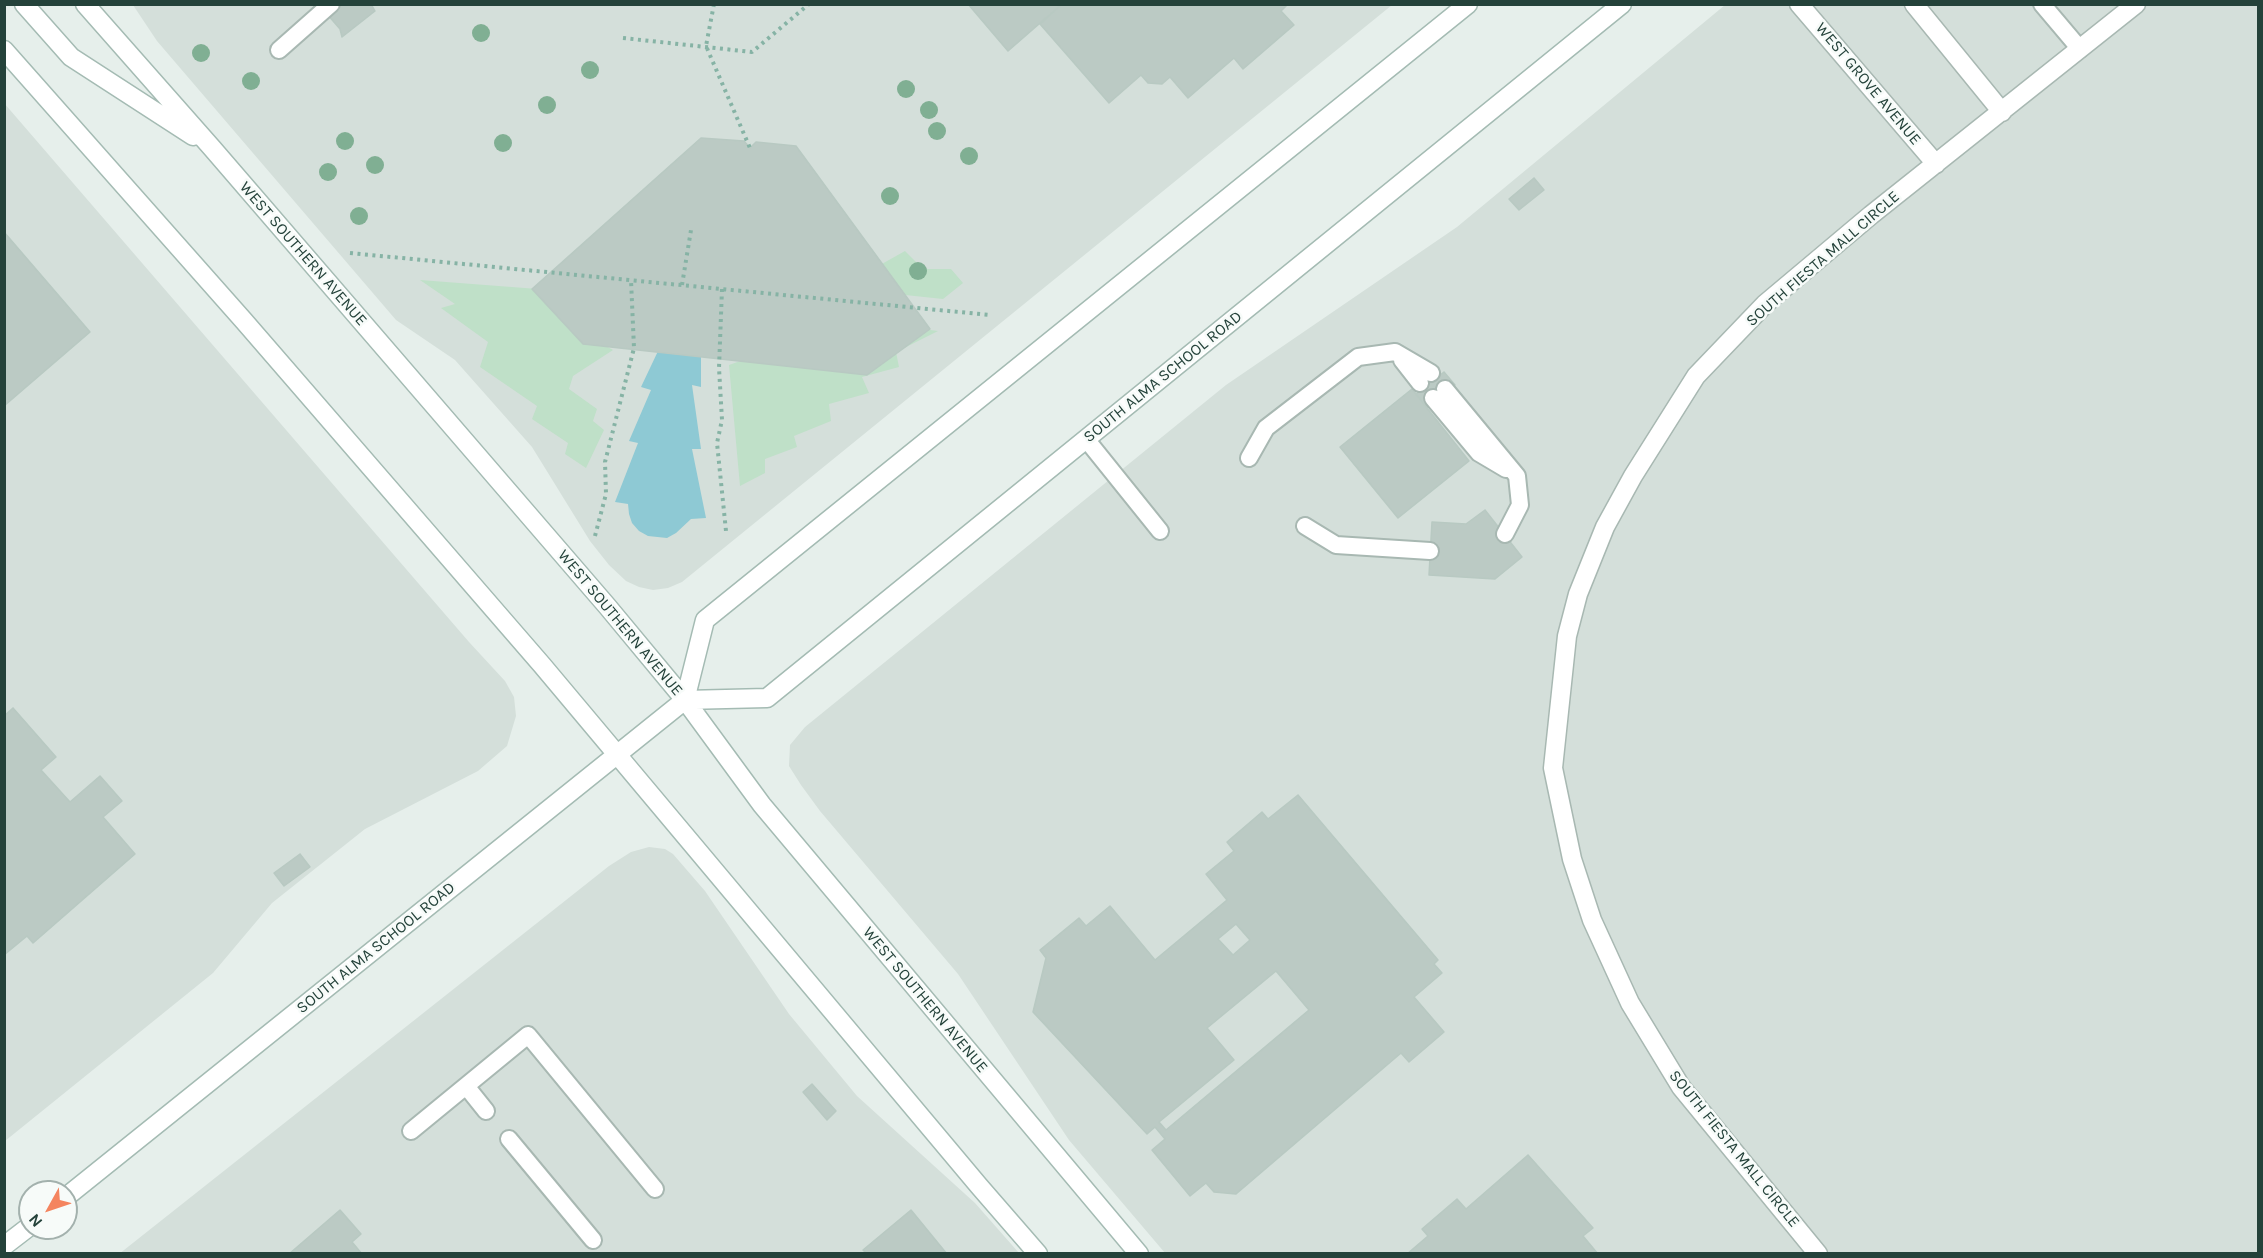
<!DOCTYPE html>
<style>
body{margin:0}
#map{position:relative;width:2263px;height:1258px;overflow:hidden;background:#e6efeb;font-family:Karla,sans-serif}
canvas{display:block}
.frame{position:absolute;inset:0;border:6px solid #24423a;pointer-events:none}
.north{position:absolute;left:18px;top:1180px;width:60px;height:60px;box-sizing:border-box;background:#f7fbf9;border:2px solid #a3b1ad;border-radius:50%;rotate:230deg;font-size:16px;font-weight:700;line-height:24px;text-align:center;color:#24423a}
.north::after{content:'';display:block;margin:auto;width:21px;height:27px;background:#f4845f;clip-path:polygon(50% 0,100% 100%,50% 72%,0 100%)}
</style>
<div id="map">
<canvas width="2263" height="1258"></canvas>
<div class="frame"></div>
<div class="north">N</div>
</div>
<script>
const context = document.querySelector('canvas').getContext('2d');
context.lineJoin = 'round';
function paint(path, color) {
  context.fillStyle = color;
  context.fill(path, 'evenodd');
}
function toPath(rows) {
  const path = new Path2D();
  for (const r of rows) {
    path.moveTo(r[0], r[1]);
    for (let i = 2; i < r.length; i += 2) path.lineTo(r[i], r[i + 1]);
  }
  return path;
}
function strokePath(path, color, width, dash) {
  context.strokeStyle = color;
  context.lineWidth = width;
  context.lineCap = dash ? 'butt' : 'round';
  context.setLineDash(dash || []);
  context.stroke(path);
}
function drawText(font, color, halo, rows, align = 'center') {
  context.font = font + ' Karla,sans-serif';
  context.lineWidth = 5;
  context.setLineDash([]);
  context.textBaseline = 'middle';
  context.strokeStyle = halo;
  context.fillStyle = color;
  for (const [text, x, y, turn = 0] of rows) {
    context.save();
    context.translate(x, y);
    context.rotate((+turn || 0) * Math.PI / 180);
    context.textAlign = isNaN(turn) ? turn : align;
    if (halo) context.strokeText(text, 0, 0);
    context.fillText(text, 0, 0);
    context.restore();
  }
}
paint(toPath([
 [133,5,1392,5,682,582,668,588,653,590,639,587,626,581,609,565,590,541,532,447,455,360,396,320,157,41],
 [1725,5,2258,5,2258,1253,1165,1253,1069,1140,958,974,820,811,801,785,789,766,790,745,805,727,1226,385,1457,227],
 [4,103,469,642,505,681,514,697,516,716,507,746,478,771,365,829,272,903,213,973,5,1141],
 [649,847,665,849,673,854,705,891,789,1014,857,1096,975,1203,1019,1253,119,1254,609,866,631,852]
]), '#d4dfda');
paint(toPath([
 [905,251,923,269,951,269,963,283,943,299,839,288],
 [420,280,551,290,578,330,613,350,573,376,569,389,597,409,593,421,604,430,586,468,565,454,568,443,532,419,537,406,480,367,488,342,441,308,455,304],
 [821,316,938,331,896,352,899,367,862,377,869,393,829,404,831,421,794,436,797,447,765,459,765,473,740,486,729,365,768,351]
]), '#bfe0c8');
paint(toPath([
 [701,343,701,387,692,385,701,449,692,449,706,518,691,519,676,533,667,538,648,536,639,531,632,523,629,514,628,504,615,502,638,443,629,441,651,390,641,387,659,349]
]), '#8ec9d4');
const building = toPath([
 [311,4,371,4,375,11,342,37,340,29,327,14,311,4],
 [968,4,1062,4,1008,51,968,4],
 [1062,4,1288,4,1281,11,1294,25,1243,69,1234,58,1188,98,1170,77,1162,84,1148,83,1141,75,1109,103,1040,24,1062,4],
 [701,138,744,141,750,148,756,142,796,146,930,329,867,375,583,344,532,289,701,138],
 [1534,178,1544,190,1519,210,1509,199,1534,178],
 [4,232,90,332,4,406,4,232],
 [1444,372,1455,385,1427,408,1416,394,1444,372],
 [1412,389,1469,461,1398,518,1340,447,1412,389],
 [1485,510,1522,557,1495,579,1429,575,1432,522,1466,524,1485,510],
 [13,708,56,757,41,770,70,802,100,776,122,801,103,817,135,854,33,943,27,936,4,955,4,716,13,708],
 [1298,795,1438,960,1434,964,1442,973,1414,997,1444,1032,1409,1062,1401,1053,1236,1194,1214,1192,1206,1183,1190,1196,1152,1150,1165,1139,1155,1127,1147,1134,1033,1012,1046,958,1040,950,1079,918,1086,926,1110,906,1155,960,1227,900,1206,874,1234,851,1227,842,1262,812,1268,819,1298,795],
 [1236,924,1250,940,1233,955,1218,939,1236,924],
 [1276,971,1309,1010,1166,1130,1159,1122,1234,1060,1207,1028,1276,971],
 [300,854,310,867,284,886,274,873,300,854],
 [812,1084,836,1111,827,1120,803,1092,812,1084],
 [1528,1155,1593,1228,1583,1236,1598,1254,1407,1254,1428,1236,1422,1229,1457,1199,1466,1209,1528,1155],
 [340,1210,361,1234,352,1242,362,1254,289,1254,340,1210],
 [911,1210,947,1254,867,1254,863,1250,911,1210]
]);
paint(building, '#bbcac4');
strokePath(building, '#b8c9c2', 1.5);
const service = toPath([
 [2042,4,2080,49],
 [279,50,331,4],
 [1402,360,1420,383],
 [1445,389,1517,476,1520,505,1505,534],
 [1433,398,1479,453,1506,469],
 [1086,439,1160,531],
 [1249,458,1266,428,1358,357,1395,352,1431,373],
 [1305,526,1336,545,1430,551],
 [466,1086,486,1111],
 [411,1131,528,1035,655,1189],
 [509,1139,593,1240]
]);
const minor = toPath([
 [1799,4,1936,164],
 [1914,4,2002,112],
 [1818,1254,1681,1087,1630,1003,1592,920,1572,859,1553,768,1567,636,1578,594,1605,527,1633,476,1696,376,1765,304,1871,215,2136,4]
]);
const secondary = toPath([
 [24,4,71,57,193,136],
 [85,4,212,148,607,606,685,700,762,805,1139,1254],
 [4,50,244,321,542,665,979,1186,1038,1254],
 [685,700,767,698,1622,4],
 [66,1197,685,700,705,620,1468,4],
 [4,1246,30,1226]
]);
strokePath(service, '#a8b8b2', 20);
strokePath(minor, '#a8b8b2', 21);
strokePath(secondary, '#a4bbb3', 21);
strokePath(toPath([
 [714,4,706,46,750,148],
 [623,38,752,52,809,4],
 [350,253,990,315],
 [682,285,691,230],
 [722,289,719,368,722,420,717,443,726,531],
 [595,536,606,494,605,462,634,348,631,280]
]), '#86b3a5', 4, [3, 4.5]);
strokePath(service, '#fff', 16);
strokePath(minor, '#fff', 18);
strokePath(secondary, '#fff', 18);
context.fillStyle = '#80af93';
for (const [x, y] of [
 [481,33],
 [201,53],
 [590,70],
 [251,81],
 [906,89],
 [547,105],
 [929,110],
 [937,131],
 [345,141],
 [503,143],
 [969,156],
 [375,165],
 [328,172],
 [890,196],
 [359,216],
 [918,271]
]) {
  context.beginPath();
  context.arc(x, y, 9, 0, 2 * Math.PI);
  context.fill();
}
drawText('16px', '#24423a', '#f7fbf9', [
 ["WEST GROVE AVENUE",1868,84,50],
 ["WEST SOUTHERN AVENUE",303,254,49],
 ["SOUTH FIESTA MALL CIRCLE",1823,259,-41],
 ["SOUTH ALMA SCHOOL ROAD",1163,377,-39],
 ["WEST SOUTHERN AVENUE",620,623,50],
 ["SOUTH ALMA SCHOOL ROAD",376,948,-39],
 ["WEST SOUTHERN AVENUE",925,1000,50],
 ["SOUTH FIESTA MALL CIRCLE",1734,1149,51]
]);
</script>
